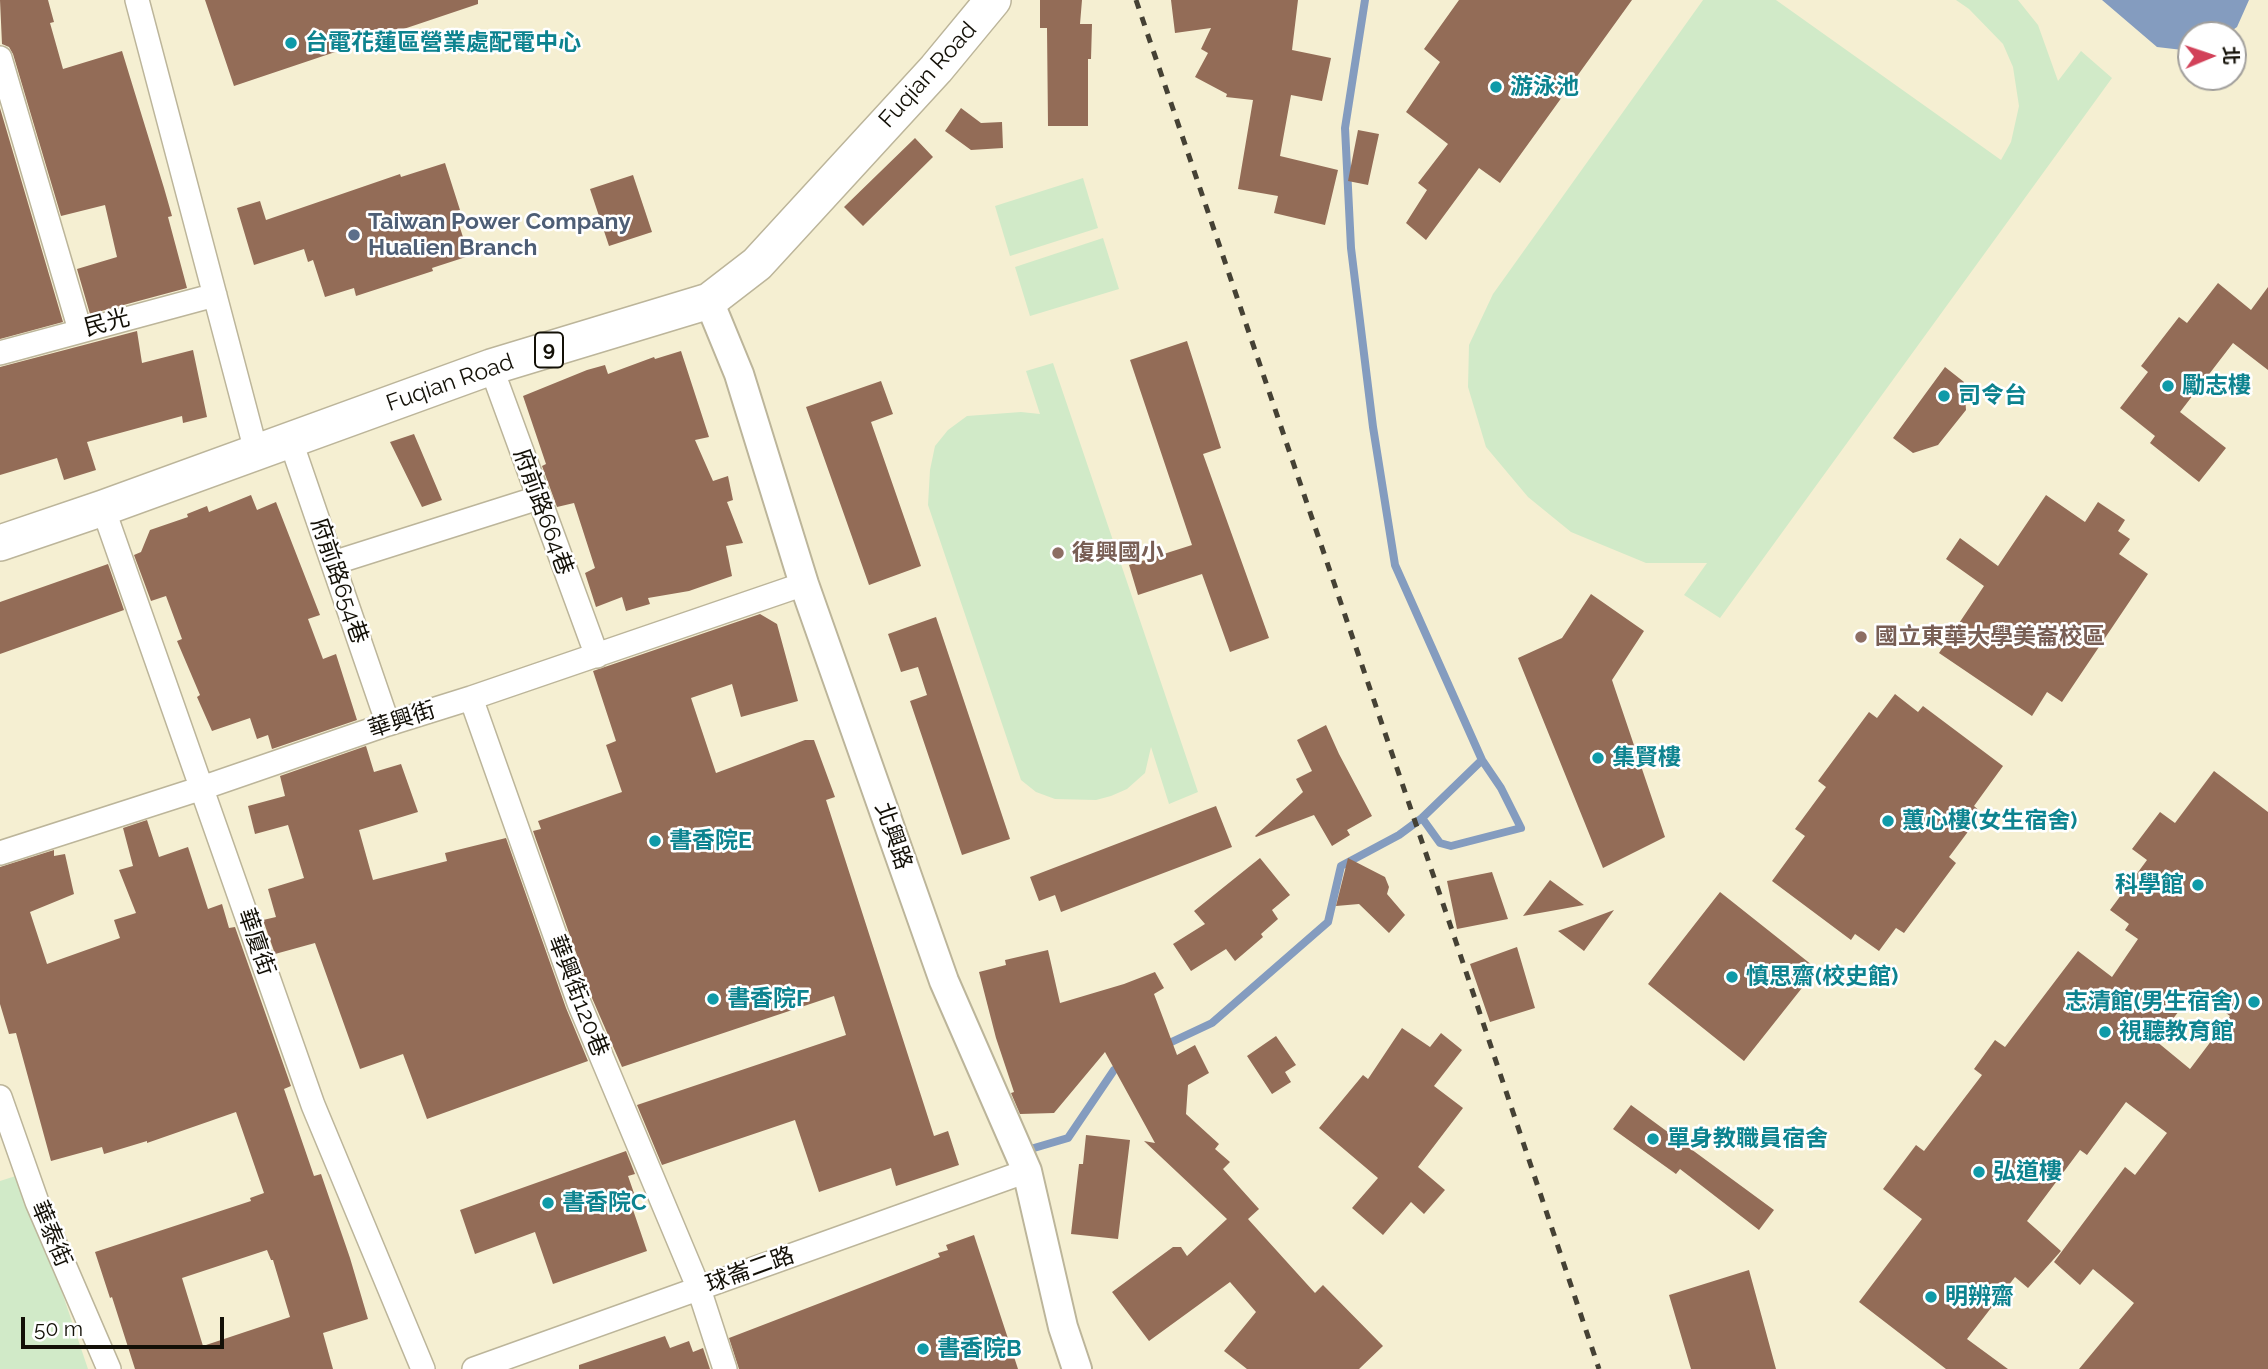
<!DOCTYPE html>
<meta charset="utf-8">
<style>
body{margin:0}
#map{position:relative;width:2268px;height:1369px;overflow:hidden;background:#f5efd2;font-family:Raleway,"Noto Sans TC",sans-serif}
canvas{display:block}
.north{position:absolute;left:2177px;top:21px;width:70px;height:70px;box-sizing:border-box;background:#fff;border:2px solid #a19f9c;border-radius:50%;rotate:88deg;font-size:19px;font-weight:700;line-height:28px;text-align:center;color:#131007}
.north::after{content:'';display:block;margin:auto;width:24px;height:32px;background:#d24159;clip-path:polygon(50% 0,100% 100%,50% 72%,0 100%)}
.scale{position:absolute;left:21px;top:1317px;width:203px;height:32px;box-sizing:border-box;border:4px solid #131007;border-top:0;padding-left:9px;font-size:21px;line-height:24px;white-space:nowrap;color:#131007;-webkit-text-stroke:5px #fff;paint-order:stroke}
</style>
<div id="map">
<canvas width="2268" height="1369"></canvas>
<div class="north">北</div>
<div class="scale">50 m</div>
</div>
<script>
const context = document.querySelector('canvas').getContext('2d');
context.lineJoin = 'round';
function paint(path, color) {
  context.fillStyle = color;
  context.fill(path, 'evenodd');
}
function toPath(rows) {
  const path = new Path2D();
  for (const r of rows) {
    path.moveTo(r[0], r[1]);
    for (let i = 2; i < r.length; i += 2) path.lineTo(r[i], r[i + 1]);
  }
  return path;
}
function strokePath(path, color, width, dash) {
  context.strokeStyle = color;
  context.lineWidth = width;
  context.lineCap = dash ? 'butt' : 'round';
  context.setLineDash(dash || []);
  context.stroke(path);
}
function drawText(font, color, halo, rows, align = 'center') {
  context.font = font + ' Raleway,"Noto Sans TC",sans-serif';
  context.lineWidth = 5;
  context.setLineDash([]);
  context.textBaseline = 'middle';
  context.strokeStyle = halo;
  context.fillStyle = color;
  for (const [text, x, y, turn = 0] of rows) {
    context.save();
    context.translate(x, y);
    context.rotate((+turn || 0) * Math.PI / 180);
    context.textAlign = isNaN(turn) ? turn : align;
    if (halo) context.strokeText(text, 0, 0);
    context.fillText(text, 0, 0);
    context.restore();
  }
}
paint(toPath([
 [1703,0,1776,0,2001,160,2011,142,2019,106,2013,67,2003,44,1969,9,1956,0,2018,0,2038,25,2058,81,2081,51,2112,78,1720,618,1684,595,1707,563,1646,563,1571,532,1528,497,1486,447,1468,387,1469,345,1493,294],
 [1083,178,1098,228,1010,256,995,206],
 [1103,238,1119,289,1030,316,1015,267],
 [1053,363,1198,792,1169,804,1151,747,1145,773,1127,789,1111,796,1096,800,1055,799,1036,792,1021,780,928,505,930,470,935,446,948,430,967,416,1021,412,1040,414,1026,371],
 [22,1174,88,1369,0,1369,0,1181]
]), '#d1eac8');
paint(toPath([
 [2102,0,2249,0,2237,27,2226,35,2191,35,2191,51,2157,47]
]), '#849cbf');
strokePath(toPath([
 [1422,818,1440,843,1451,846,1521,828,1501,788,1482,760],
 [1163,1046,1212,1023,1328,922,1341,866,1399,835,1422,818,1482,760,1395,565,1373,427,1351,248,1345,128,1365,0],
 [1034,1148,1068,1138,1114,1070,1123,1065]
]), '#849cbf', 8);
paint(toPath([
 [0,0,48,0,54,22,50,23,63,69,122,51,164,188,172,216,168,217,187,288,90,314,77,269,117,257,105,205,61,216,13,54,9,47,2,44],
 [205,0,478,0,478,4,234,86],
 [1040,0,1082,0,1080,24,1092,24,1091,59,1088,59,1088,126,1048,126,1047,28,1040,28],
 [1171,0,1298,0,1292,50,1331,58,1322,101,1291,95,1280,156,1338,170,1325,225,1274,213,1278,196,1238,189,1253,100,1226,97,1227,94,1195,77,1208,53,1201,49,1211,28,1175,33],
 [1459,0,1632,0,1500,183,1479,168,1426,240,1406,223,1427,190,1418,183,1448,144,1406,112,1440,62,1424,49],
 [0,108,63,322,0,339],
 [961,108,981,123,1002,122,1003,148,971,150,945,131],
 [1358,130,1379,134,1368,185,1348,181],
 [915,138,933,157,863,226,844,207],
 [445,163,460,210,455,212,469,256,432,268,433,271,356,296,354,288,325,297,313,260,308,262,304,249,254,265,237,208,260,201,266,220,400,174,401,177],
 [633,175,652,232,609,246,590,189],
 [2218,283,2251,310,2268,287,2268,370,2233,343,2180,412,2226,448,2199,482,2150,443,2155,436,2120,408,2148,372,2141,366,2179,317,2187,323],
 [137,331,142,363,193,350,207,417,183,423,182,416,87,442,96,470,64,480,57,458,0,475,0,367],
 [1187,341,1221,448,1203,454,1269,638,1230,652,1202,574,1138,595,1129,565,1192,545,1130,360],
 [681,351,709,437,695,440,713,481,728,476,733,500,727,502,743,543,726,546,732,576,689,591,648,598,650,604,626,611,622,597,596,607,585,573,595,568,574,503,557,507,542,466,546,464,523,396,587,370,605,365,608,374,654,357,655,359],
 [1945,367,1964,382,1966,410,1938,445,1913,453,1893,438],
 [881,381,893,414,871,422,921,566,869,585,806,407],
 [414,434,442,500,422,507,390,442],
 [251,495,257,510,276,502,320,615,308,619,323,659,336,654,357,720,272,749,268,735,257,739,250,718,212,731,197,697,200,695,177,641,182,639,166,596,151,601,134,555,141,552,150,530,188,517,187,514,207,506,209,512],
 [2046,495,2085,522,2098,502,2125,520,2118,531,2130,539,2119,554,2148,574,2062,702,2047,692,2032,716,1939,653,1984,586,1946,559,1960,538,1998,566],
 [108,564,124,610,0,654,0,602],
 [1591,594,1644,631,1612,680,1665,837,1603,868,1518,658,1562,638],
 [760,614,777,624,798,701,741,717,732,684,691,698,716,773,805,740,814,740,835,797,826,800,934,1136,948,1131,959,1165,896,1186,891,1168,819,1192,795,1120,662,1165,637,1105,846,1035,834,996,622,1067,592,998,533,831,541,829,538,821,622,792,606,745,616,741,593,671],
 [936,617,1010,839,962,855,910,701,927,695,918,667,901,672,888,634],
 [1895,694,1918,712,1923,706,2003,766,1974,806,1982,813,1949,857,1956,863,1904,933,1896,928,1879,951,1855,934,1851,940,1772,881,1805,836,1795,829,1826,787,1818,781,1869,712,1877,718],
 [1326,725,1339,754,1372,816,1347,830,1350,835,1332,846,1314,815,1256,837,1255,836,1303,792,1296,779,1312,771,1297,740],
 [366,746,374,772,401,764,418,812,359,830,373,880,447,861,445,853,506,838,566,1008,588,1061,427,1119,403,1054,360,1069,315,943,275,954,263,920,276,917,268,889,304,878,288,825,255,834,248,806,285,796,280,776],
 [2214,771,2268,812,2268,1369,2079,1369,2134,1303,2093,1269,2080,1285,2054,1262,2125,1167,2135,1175,2167,1133,2126,1102,2087,1155,2080,1150,2027,1221,2061,1251,2028,1288,2015,1277,1967,1339,2008,1369,1946,1369,1859,1302,1922,1219,1883,1189,1916,1145,1924,1151,1982,1075,1974,1069,1995,1040,2005,1047,2078,951,2112,977,2138,939,2125,930,2129,924,2110,910,2147,860,2132,849,2160,812,2175,823],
 [2195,990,2230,1016,2190,1069,2156,1041],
 [1216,806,1232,847,1061,912,1055,895,1039,901,1030,877],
 [147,820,159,857,188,847,208,909,222,904,229,928,235,927,291,1086,284,1089,314,1176,321,1174,350,1258,368,1319,323,1333,333,1369,135,1369,112,1297,110,1298,95,1252,251,1201,250,1198,264,1193,236,1112,147,1143,147,1141,104,1154,102,1147,51,1161,16,1033,9,1034,0,1004,0,867,54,850,54,856,65,854,74,894,30,912,47,964,120,938,114,920,136,913,119,870,133,866,123,828],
 [267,1250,271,1260,273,1260,290,1317,203,1346,182,1278],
 [1260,858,1290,895,1272,910,1278,919,1261,934,1263,937,1235,961,1226,949,1191,971,1173,944,1205,924,1194,911],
 [1348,858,1385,877,1389,887,1387,894,1405,915,1389,933,1359,904,1336,906],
 [1492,872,1508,919,1457,929,1447,881],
 [1550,880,1584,905,1523,916],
 [1720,892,1817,969,1744,1061,1648,984],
 [1614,910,1584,951,1558,931],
 [1517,947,1535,1008,1490,1022,1470,964],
 [1048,950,1060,1003,1124,984,1155,972,1164,988,1154,994,1177,1055,1195,1045,1209,1073,1188,1085,1186,1114,1219,1144,1215,1149,1230,1162,1223,1169,1259,1209,1248,1219,1315,1293,1323,1285,1383,1346,1359,1369,1247,1369,1224,1351,1256,1312,1230,1282,1149,1341,1112,1292,1173,1247,1181,1247,1187,1256,1227,1219,1144,1141,1155,1143,1105,1052,1054,1113,1020,1114,1011,1093,1014,1092,996,1038,979,972,1006,965,1005,960],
 [1402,1028,1430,1047,1441,1033,1462,1050,1434,1086,1463,1108,1418,1167,1445,1190,1424,1214,1411,1202,1383,1235,1352,1208,1378,1178,1319,1128,1363,1075,1368,1079],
 [1276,1036,1296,1065,1285,1072,1291,1082,1272,1094,1247,1056],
 [1631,1105,1774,1210,1759,1230,1680,1169,1676,1174,1613,1129],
 [1086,1135,1130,1140,1118,1239,1071,1234,1079,1164,1083,1164],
 [626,1151,635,1174,628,1176,635,1196,629,1198,647,1251,553,1284,535,1232,475,1254,460,1210],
 [974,1235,1018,1369,739,1369,729,1338,940,1257,938,1253,948,1250,946,1245],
 [1749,1270,1776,1369,1691,1369,1669,1295],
 [665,1336,670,1348,689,1341,693,1352,703,1348,710,1369,579,1369,579,1365]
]), '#936c57');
const minor = toPath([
 [137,0,256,451],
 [0,58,80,330],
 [0,353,215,295],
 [491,367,597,656],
 [290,439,388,724],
 [103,508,313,1105,423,1369],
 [333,563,538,498],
 [471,698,579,1003,699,1289,725,1369],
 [0,853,202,788,388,724,471,698,804,584],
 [0,1097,37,1202,109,1369],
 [474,1369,1027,1171]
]);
const tertiary = toPath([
 [709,301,739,374,804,584,944,981,1027,1171,1063,1327,1077,1369]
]);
const primary = toPath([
 [0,543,103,508,491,367,709,301,757,264,936,69,993,0]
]);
strokePath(minor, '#bcb59a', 26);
strokePath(tertiary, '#bcb59a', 32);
strokePath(primary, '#bcb59a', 38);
strokePath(minor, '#fff', 23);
strokePath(tertiary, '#fff', 28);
strokePath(primary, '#fff', 35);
strokePath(toPath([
 [1136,0,1456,942,1599,1369]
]), '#454134', 5, [9, 9]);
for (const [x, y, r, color] of [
 [291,43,7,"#0f9aa8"],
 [1496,87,7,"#0f9aa8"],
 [354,235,7,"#5c6f8a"],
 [2168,386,7,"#0f9aa8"],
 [1944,396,7,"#0f9aa8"],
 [1058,553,7,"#8d6e63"],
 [1861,637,7,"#8d6e63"],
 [1598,758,7,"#0f9aa8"],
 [1888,821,7,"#0f9aa8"],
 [655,841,7,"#0f9aa8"],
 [2198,885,7,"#0f9aa8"],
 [1732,977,7,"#0f9aa8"],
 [713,999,7,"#0f9aa8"],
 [2254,1002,7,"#0f9aa8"],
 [2105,1032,7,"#0f9aa8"],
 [1653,1139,7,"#0f9aa8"],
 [1979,1172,7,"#0f9aa8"],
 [548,1203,7,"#0f9aa8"],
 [1931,1297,7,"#0f9aa8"],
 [923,1349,7,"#0f9aa8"]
]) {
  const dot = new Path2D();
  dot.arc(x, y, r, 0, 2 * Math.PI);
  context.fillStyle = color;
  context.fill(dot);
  strokePath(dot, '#fff', 2.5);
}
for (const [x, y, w] of [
 [549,350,28]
]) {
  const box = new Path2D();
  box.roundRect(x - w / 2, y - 17.5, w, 35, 5);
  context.fillStyle = '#fff';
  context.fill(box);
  strokePath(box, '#131007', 2);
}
drawText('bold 21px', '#131007', null, [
 ["9",549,350]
]);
drawText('bold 23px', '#0d838f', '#fff', [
 ["台電花蓮區營業處配電中心",305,43],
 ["游泳池",1510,87],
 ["勵志樓",2182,386],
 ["司令台",1958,396],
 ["集賢樓",1612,758],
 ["蕙心樓(女生宿舍)",1902,821],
 ["書香院E",669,841],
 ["科學館",2184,885,"right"],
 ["慎思齋(校史館)",1746,977],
 ["書香院F",727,999],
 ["志清館(男生宿舍)",2240,1002,"right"],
 ["視聽教育館",2119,1032],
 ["單身教職員宿舍",1667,1139],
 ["弘道樓",1993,1172],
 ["書香院C",562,1203],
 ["明辨齋",1945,1297],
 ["書香院B",937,1349]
], 'left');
drawText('23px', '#131007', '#fff', [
 ["Fuqian Road",928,75,-48],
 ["民光",107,323,-15],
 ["Fuqian Road",450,383,-19],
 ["府前路664巷",543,512,70],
 ["府前路654巷",339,581,71],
 ["華興街",402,720,-18],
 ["北興路",893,836,71],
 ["華廈街",256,942,71],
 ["華興街120巷",578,996,69],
 ["華泰街",51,1234,67],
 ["球崙二路",750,1270,-20]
]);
drawText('bold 23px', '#4e5e75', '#fff', [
 ["Taiwan Power Company",368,222],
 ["Hualien Branch",368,248]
], 'left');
drawText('bold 23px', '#785e54', '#fff', [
 ["復興國小",1072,553],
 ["國立東華大學美崙校區",1875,637]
], 'left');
</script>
